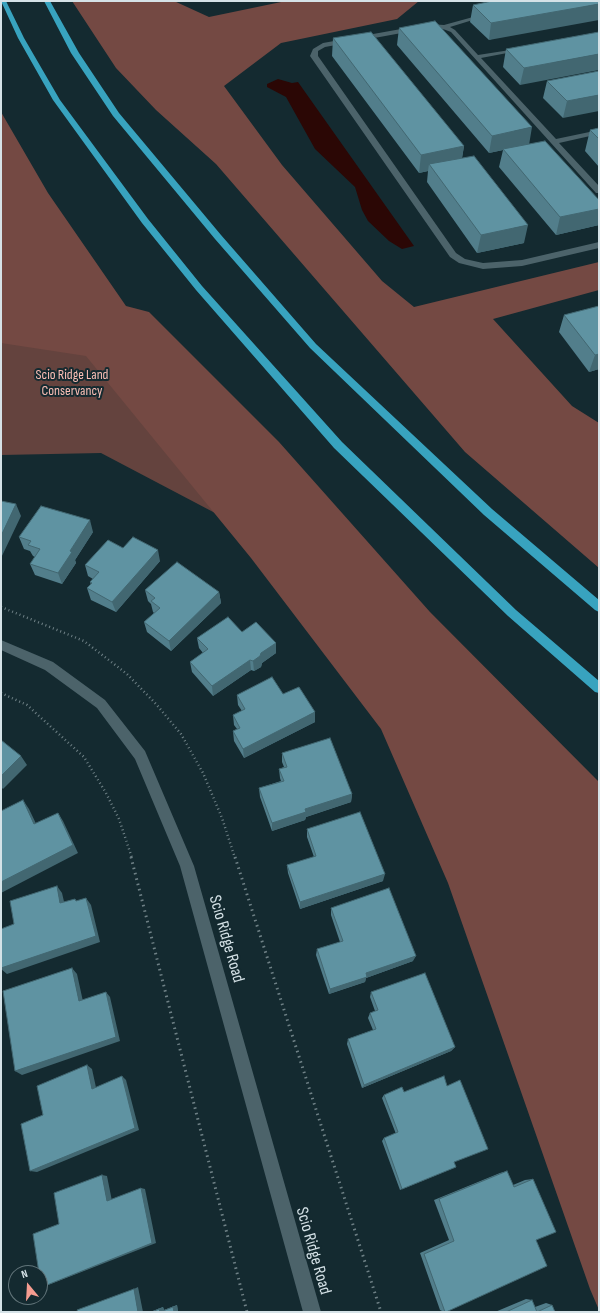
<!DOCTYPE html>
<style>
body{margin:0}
#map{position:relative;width:600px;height:1313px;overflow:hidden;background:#142a30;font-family:"Sofia Sans Condensed",sans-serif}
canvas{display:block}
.frame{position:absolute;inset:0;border:2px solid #d5e2e7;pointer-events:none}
.north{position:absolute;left:8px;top:1265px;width:40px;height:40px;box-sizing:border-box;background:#142a30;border:1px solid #617479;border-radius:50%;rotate:342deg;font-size:11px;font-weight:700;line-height:16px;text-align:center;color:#d5e2e7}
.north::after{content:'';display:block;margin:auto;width:14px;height:18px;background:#f59c90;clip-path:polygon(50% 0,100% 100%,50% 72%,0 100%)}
</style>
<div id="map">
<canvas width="600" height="1313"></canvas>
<div class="frame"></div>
<div class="north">N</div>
</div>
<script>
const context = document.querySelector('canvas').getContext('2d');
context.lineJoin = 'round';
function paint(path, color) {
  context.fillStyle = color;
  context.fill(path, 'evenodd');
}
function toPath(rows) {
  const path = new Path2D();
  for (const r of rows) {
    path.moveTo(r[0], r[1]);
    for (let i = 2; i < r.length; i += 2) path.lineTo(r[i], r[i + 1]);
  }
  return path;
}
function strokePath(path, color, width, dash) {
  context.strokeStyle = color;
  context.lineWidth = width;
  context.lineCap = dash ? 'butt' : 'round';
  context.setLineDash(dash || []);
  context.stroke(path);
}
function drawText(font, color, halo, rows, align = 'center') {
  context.font = font + ' "Sofia Sans Condensed",sans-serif';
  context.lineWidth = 4;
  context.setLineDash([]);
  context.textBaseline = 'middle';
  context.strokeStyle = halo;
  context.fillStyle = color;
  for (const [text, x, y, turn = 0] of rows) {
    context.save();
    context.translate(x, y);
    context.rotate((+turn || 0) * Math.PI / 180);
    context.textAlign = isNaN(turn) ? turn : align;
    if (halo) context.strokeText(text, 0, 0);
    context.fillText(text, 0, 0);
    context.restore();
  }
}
paint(toPath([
 [1,146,293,554,101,453,1,455]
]), '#64433e');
paint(toPath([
 [72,1,174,1,209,17,286,1,419,1,397,19,281,43,224,86,282,165,382,281,414,307,599,262,599,290,493,319,572,406,599,423,599,568,465,452,216,164,156,110,116,68],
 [1,112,48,193,126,306,149,312,279,442,430,612,599,782,599,1310,590,1289,448,883,381,729,251,558,86,356,1,343]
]), '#744943');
paint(toPath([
 [278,79,292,83,298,82,414,246,402,249,389,241,368,221,362,210,355,187,315,149,286,97,267,87,267,84]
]), '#2b0705');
strokePath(toPath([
 [1,607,84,641,127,674,156,704,181,734,203,773,222,818,235,858],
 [1,693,27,705,84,757,106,793,119,819,132,858]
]), '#6f8186', 2.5, [1, 3]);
strokePath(toPath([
 [131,857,247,1312],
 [235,857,381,1312]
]), '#6f8186', 3, [1.5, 4]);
paint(toPath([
 [484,14,489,15,450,27,455,30,478,55,523,48,523,50,481,58,556,139,599,130,599,134,559,143,599,186,599,193,596,193,451,32,443,29,429,28,325,47,318,51,318,56,456,253,465,259,483,263,522,260,599,242,599,248,522,266,483,269,459,263,450,257,310,56,313,49,323,43,429,24,444,25,484,14],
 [1,640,53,662,105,700,145,751,194,866,321,1312,303,1312,180,866,135,759,97,708,45,670,1,650,1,640]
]), '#4c636a');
paint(toPath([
 [1,1,6,1,24,38,60,100,148,219,202,286,342,442,516,610,599,681,599,693,595,692,508,616,334,448,196,290,142,223,53,100,18,38,1,1],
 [44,1,50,1,79,53,119,113,221,235,316,344,492,509,599,600,599,612,595,610,484,515,310,348,215,239,113,116,71,53,44,1]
]), '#38a3bf');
paint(toPath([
 [599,1,489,40,470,22,473,5],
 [399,28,529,144,599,200,599,225,556,235,499,167,503,150,489,153,397,45],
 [599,32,520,85,503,67,506,49],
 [333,38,464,146,462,158,524,243,477,253,427,182,428,171,419,173,332,56],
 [599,71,563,118,543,98,547,81],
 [599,128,599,167,585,151,590,130],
 [599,306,599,369,589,372,559,332,564,315],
 [93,532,75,560,76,563,62,584,35,575,30,564,35,557,33,556,30,551,24,549,19,537],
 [123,548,160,561,116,612,91,600,87,588,91,585,90,582,93,579,88,576,85,565],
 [145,590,219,592,221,603,171,651,147,632,144,622,154,613,153,612,151,604,148,601],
 [242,632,276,643,276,653,262,663,261,667,254,671,251,670,213,696,192,672,190,662,203,653,199,648,197,638],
 [283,694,315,722,244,758,234,741,233,731,237,729,234,725,233,715,242,711,238,705,237,695],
 [282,753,352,794,351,802,306,817,305,820,272,831,260,797,259,788,281,781,280,778,279,769,284,767,282,762],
 [307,829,383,881,300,909,288,873,287,865,314,857,307,837],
 [331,908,413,961,366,978,365,982,329,994,316,955,317,949,340,942,331,915],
 [371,992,455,1047,451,1051,362,1088,347,1044,348,1039,373,1030,368,1018,370,1013,375,1011,370,997],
 [447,1086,454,1162,456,1167,400,1190,382,1141,384,1138,396,1134,382,1098,384,1095],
 [507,1171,513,1185,525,1180,533,1179,536,1240,446,1312,444,1312,440,1310,420,1253,449,1240,434,1200,500,1173],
 [526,1299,532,1300,535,1307,546,1303,552,1305,555,1312,495,1312],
 [177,1305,178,1312,150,1312,163,1307,164,1310]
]), '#527e8b');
paint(toPath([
 [599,4,599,20,489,40,491,23],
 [599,54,599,70,520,85,524,68],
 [599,95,599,111,563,118,567,101],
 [532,127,529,145,503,149,503,150,489,153,492,136],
 [464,146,461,164,429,164,428,171,419,173,421,155],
 [599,209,599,225,556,235,560,217],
 [528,225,524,243,477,253,481,235],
 [599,354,599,369,589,372,595,355],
 [16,504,21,516,1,558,1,536],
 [90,520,93,532,75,560,76,563,62,584,58,573,70,551],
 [158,550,160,561,116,612,112,602],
 [219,592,221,603,171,651,169,641],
 [276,643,276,653,262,663,261,667,254,671,253,661,261,653],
 [250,660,251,670,213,696,212,686],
 [315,712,315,722,244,758,243,749],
 [21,756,27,765,3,789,1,787,1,776],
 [352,794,351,802,306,817,305,820,272,831,272,823,305,809],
 [23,800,29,809,40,832,34,824],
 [58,813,63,821,78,853,1,893,1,882],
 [385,874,383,881,300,909,300,902],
 [57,886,62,893,66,910,60,903],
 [86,898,91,905,100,942,7,974,1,969,1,968],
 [416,956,413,961,366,978,365,982,329,994,330,989,366,973],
 [72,968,77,974,84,1006,79,1001],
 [106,992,110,997,120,1041,22,1075,15,1071],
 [455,1047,451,1051,362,1088,364,1085],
 [87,1065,92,1069,97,1092,92,1089],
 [122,1076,126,1080,139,1130,37,1172,30,1171],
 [102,1175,107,1176,112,1201,107,1201],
 [141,1188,145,1189,156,1243,48,1285,42,1287],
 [138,1287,143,1312,138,1312,134,1289],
 [177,1305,178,1312,174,1312,173,1307],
 [163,1307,164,1310,160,1312,159,1309]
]), '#426771');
const building = toPath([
 [492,1,599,1,599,4,491,23,473,5,492,1],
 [435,21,532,127,492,136,399,28,435,21],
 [371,32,464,146,421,155,333,38,371,32],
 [599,32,599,54,524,68,506,49,599,32],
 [599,71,599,95,567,101,547,81,599,71],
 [599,128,599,139,590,130,599,128],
 [545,141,599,200,599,209,560,217,503,149,545,141],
 [474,156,528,225,481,235,429,164,474,156],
 [599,306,599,354,595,355,564,315,599,306],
 [1,501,16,504,1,536,1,501],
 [41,506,90,520,70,551,72,552,58,573,30,564,40,549,28,545,31,541,19,537,41,506],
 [133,537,158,550,112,602,87,588,92,583,90,582,99,572,85,565,108,540,123,548,133,537],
 [177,562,219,592,169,641,144,622,160,608,151,601,155,598,145,590,177,562],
 [228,617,242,632,256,622,276,643,261,653,260,656,253,661,250,660,212,686,190,662,208,649,197,638,228,617],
 [272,677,283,694,299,687,315,712,243,749,233,731,240,728,233,715,245,709,237,695,272,677],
 [330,738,352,794,305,809,306,812,272,823,259,788,284,781,279,769,287,767,282,753,330,738],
 [1,740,21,756,1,776,1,740],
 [23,800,34,824,58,813,73,845,1,882,1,811,23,800],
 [360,812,385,874,300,902,287,865,316,856,307,829,360,812],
 [57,886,60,903,75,899,76,901,86,898,96,936,1,968,1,929,14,924,10,901,57,886],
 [389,888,416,956,366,973,367,977,330,989,317,949,343,941,331,908,389,888],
 [72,968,79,1001,106,992,116,1037,15,1071,3,991,72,968],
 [425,973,455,1047,364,1085,348,1039,376,1029,370,1013,378,1010,371,992,425,973],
 [87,1065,92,1089,122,1076,135,1128,30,1171,21,1124,43,1115,37,1086,87,1065],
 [444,1076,447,1086,460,1080,488,1149,454,1162,456,1167,402,1189,384,1138,398,1132,384,1095,402,1087,404,1092,444,1076],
 [507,1171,514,1187,533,1179,556,1232,536,1240,547,1266,446,1312,445,1312,424,1254,454,1241,439,1199,507,1171],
 [102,1175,107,1201,141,1188,152,1243,42,1287,40,1273,39,1273,33,1234,59,1224,54,1193,102,1175],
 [134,1289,138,1312,78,1312,77,1310,134,1289],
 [532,1300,537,1312,552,1305,555,1312,506,1312,532,1300],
 [173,1307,174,1312,160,1312,173,1307],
 [159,1309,160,1312,152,1312,159,1309]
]);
paint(building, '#5f93a2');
strokePath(building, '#426771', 1);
drawText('14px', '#fbbeb5', '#142a30', [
 ["Scio Ridge Land",72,375],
 ["Conservancy",72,391]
]);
drawText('17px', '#d5e2e7', '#142a30', [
 ["Scio Ridge Road",226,939,74],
 ["Scio Ridge Road",313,1251,74]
]);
</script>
